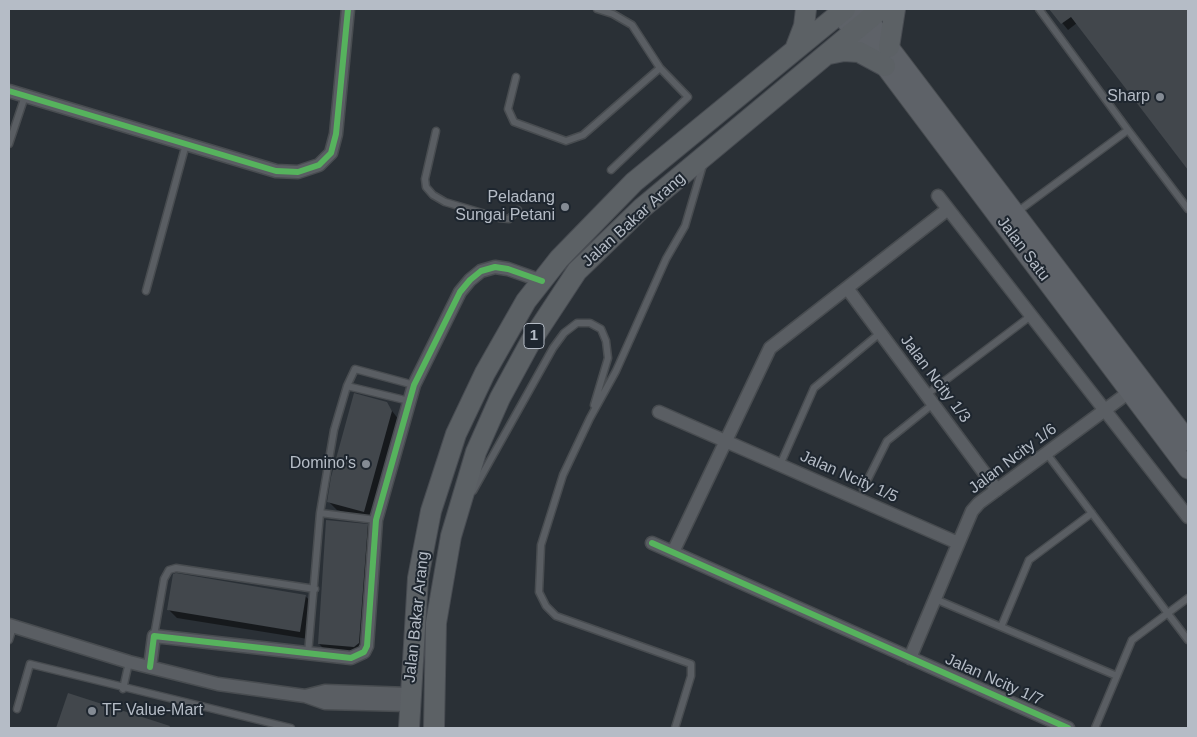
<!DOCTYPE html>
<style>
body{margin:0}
#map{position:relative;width:1197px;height:737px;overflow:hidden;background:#2a3036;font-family:Helvetica,sans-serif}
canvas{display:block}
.frame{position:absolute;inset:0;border:10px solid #b5bcc6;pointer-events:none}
</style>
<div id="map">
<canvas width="1197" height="737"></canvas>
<div class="frame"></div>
</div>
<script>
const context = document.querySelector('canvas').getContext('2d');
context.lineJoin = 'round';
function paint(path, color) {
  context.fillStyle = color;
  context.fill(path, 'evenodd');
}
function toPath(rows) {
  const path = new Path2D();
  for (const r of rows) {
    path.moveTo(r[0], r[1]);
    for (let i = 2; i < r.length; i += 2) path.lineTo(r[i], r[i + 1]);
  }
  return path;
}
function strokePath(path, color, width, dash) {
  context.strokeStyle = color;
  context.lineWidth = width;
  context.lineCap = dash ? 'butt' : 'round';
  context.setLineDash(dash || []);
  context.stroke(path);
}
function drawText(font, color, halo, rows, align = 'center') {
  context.font = font + ' Helvetica,sans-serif';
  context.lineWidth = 4;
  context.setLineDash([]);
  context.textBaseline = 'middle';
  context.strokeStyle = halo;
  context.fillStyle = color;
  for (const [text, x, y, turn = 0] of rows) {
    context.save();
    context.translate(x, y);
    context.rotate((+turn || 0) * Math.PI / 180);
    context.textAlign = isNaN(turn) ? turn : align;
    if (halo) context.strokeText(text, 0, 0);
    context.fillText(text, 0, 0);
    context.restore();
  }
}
paint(toPath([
 [1051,9,1188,9,1188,168,1077,23,1068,30],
 [386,403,399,420,372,519,337,510,328,501],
 [367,525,375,534,367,652,327,652,319,644],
 [305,596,314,604,308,639,177,618,168,609],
 [68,695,172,728,57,728]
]), '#0007');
paint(toPath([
 [1049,9,1188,9,1188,170,1071,17,1061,24],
 [354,393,387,402,392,411,364,512,327,502,331,477],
 [326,520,368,524,359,643,354,647,318,644],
 [176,573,306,595,300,632,167,610,173,574],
 [68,693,170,726,169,728,56,728]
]), '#42474c');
const service = toPath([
 [516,77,508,109,514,122,566,141,583,135,660,68,632,25,613,14,597,9],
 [1128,130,1188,209],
 [436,131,425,179,426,187,433,195,445,202,499,218,509,219,518,210],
 [9,144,25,96],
 [611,170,688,97,660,68],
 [1017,212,1128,130,1039,9],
 [146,291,186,144],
 [347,386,409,401],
 [926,395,1032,315],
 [1047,454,1188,640],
 [780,465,814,388,880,333],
 [863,489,887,441,933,404],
 [473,491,553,348,564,333,577,323,590,323,601,329,606,341,608,358,594,405],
 [320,513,376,520],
 [935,599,1117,676],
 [1001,627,1029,560,1092,513],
 [154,636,164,579,169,570,176,568,315,589],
 [9,640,13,627],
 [308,654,320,513,334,430,347,386,355,369,414,385],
 [123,689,129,662],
 [17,709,30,664,291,728],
 [675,728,691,676,691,664,556,616,546,606,539,592,541,545,563,475,590,418,616,371,666,259,685,226,703,165],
 [1095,728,1132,640,1188,598]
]);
const minor = toPath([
 [9,91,276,171,298,172,319,165,331,153,336,134,348,9],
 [938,196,1188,517],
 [847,288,997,490],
 [659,412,958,543],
 [652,543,1068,728],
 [673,552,770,348,948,209],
 [9,625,129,662,218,684,305,696,325,703,409,705],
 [910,658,972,511,979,503,1136,387],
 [150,667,154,636,351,658,364,652,367,646,376,520,414,385,460,292,470,280,481,271,495,267,508,269,542,281],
 [305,696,325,691,409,694]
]);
const secondary = toPath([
 [860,9,1188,441],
 [839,13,885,66,1188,469]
]);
const primary = toPath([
 [796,47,804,26,806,9],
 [889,47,895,9],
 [829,54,844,51,859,52,885,66],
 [409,728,418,578,431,511,456,434,485,373,526,301,559,259,634,182,845,9],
 [434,728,436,623,451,536,476,452,500,398,531,341,577,271,642,208,881,9]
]);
strokePath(service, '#484c50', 9);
strokePath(minor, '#484c50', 15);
strokePath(secondary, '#484c50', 21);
strokePath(primary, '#484c52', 22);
strokePath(service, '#5a5e63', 6);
strokePath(minor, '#5a5e63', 12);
strokePath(secondary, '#5e6268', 19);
strokePath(primary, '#5c6165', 20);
strokePath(toPath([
 [9,91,276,171,298,172,319,165,331,153,336,134,348,9],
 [652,543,1068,728],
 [150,667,154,636,351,658,364,652,367,646,376,520,414,385,460,292,470,280,481,271,495,267,508,269,542,281]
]), '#56b35d', 6);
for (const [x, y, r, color] of [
 [1160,97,5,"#848b94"],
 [565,207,5,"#848b94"],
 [366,464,5,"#848b94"],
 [92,711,5,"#848b94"]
]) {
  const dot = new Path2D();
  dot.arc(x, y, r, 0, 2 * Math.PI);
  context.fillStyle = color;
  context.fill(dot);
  strokePath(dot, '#1e262f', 2);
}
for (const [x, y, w] of [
 [534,336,20]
]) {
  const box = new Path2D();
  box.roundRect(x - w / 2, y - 12.5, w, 25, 4);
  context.fillStyle = '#1e262f';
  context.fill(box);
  strokePath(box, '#b5bcc6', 1);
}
drawText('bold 15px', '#b5bcc6', null, [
 ["1",534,336]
]);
drawText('16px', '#b5bcc6', '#1e262f', [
 ["Sharp",1150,97],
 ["Peladang",555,198],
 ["Sungai Petani",555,216],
 ["Domino's",356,464],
 ["TF Value-Mart",102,711,"left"]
], 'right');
drawText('16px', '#b5bcc6', '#1e262f', [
 ["Jalan Bakar Arang",634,220,-42],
 ["Jalan Satu",1023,249,53],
 ["Jalan Ncity 1/3",935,379,53],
 ["Jalan Ncity 1/6",1013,459,-37],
 ["Jalan Ncity 1/5",849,477,24],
 ["Jalan Bakar Arang",417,617,-84],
 ["Jalan Ncity 1/7",994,680,24]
]);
</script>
